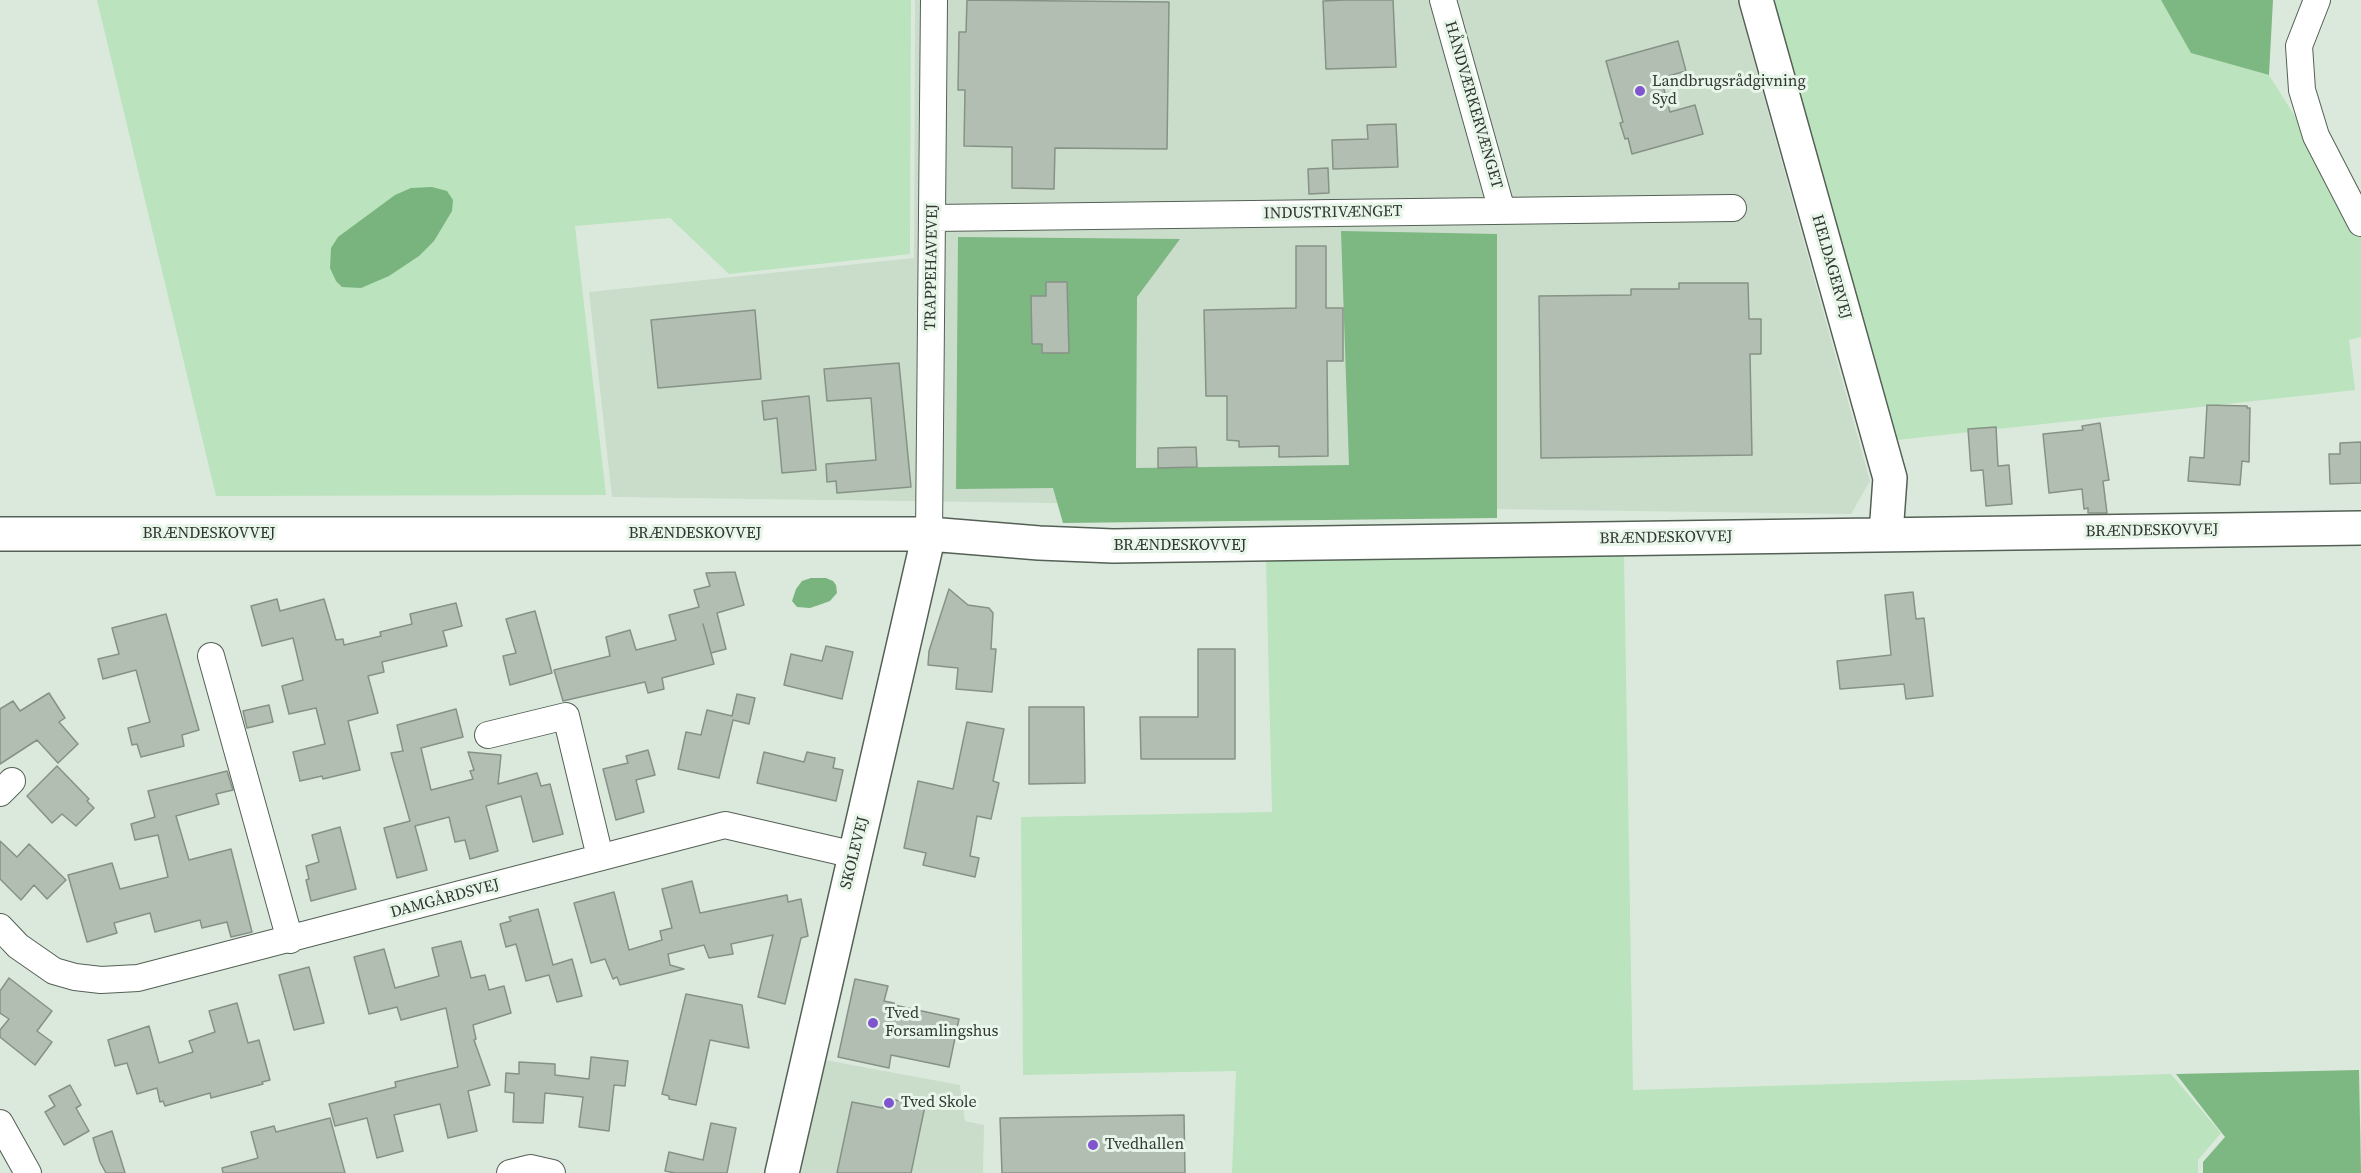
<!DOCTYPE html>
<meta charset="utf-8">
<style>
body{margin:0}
canvas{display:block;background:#dbe9dc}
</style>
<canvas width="2361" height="1173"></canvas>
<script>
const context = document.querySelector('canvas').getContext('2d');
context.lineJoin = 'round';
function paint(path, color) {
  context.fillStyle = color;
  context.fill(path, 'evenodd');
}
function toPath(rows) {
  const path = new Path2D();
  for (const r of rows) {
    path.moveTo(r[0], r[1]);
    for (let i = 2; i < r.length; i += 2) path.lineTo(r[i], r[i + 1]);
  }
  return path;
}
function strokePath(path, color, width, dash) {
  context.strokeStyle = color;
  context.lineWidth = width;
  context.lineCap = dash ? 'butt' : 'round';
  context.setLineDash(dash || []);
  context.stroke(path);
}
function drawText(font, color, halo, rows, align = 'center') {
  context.font = font + ' "Source Serif 4",serif';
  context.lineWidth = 6;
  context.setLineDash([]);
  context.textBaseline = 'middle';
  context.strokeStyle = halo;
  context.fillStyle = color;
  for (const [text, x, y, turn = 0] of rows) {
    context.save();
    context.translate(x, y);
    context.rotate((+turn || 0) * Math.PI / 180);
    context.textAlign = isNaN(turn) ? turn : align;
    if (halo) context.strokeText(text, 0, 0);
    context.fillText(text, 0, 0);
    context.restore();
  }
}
paint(toPath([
 [915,0,1737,0,1870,481,1851,514,612,497,589,292,914,258],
 [825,1060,960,1085,965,1121,984,1125,983,1173,801,1173]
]), '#caddcb');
paint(toPath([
 [97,0,911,0,910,254,729,274,670,218,575,226,606,495,216,496],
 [1768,0,2161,0,2192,53,2269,75,2294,115,2361,236,2361,337,2349,340,2355,390,1897,440],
 [1624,555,1633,1090,2171,1074,2221,1133,2198,1160,2198,1173,1232,1173,1236,1071,1023,1075,1021,817,1272,812,1266,560]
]), '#bbe3bd');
paint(toPath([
 [2161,0,2273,0,2269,75,2191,53],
 [1341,231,1497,234,1497,518,1063,523,1053,488,956,489,958,237,1180,239,1137,297,1136,468,1349,465],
 [2359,1070,2361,1173,2203,1173,2203,1162,2225,1137,2176,1074]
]), '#7db782');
paint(toPath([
 [432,187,447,191,453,200,452,211,434,241,419,256,389,276,361,288,342,287,336,281,330,268,331,248,338,237,395,195,411,188],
 [811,578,826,578,833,581,836,585,837,593,830,601,819,605,810,608,797,607,792,601,796,589,802,581]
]), '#79b47e');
const building = toPath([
 [967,0,1169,2,1167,149,1055,148,1054,189,1012,188,1012,147,964,146,965,90,958,90,959,32,966,32,967,0],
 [1344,0,1393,0,1396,67,1326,69,1323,1,1344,0],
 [1678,41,1686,71,1661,78,1670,112,1695,105,1703,134,1632,154,1628,138,1625,139,1620,123,1623,122,1606,61,1678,41],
 [1396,124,1398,167,1333,169,1332,140,1368,139,1367,125,1396,124],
 [1328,168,1329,193,1309,194,1308,169,1328,168],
 [1296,246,1326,246,1326,308,1343,308,1343,361,1327,361,1328,456,1279,457,1279,446,1239,447,1239,441,1227,440,1227,396,1206,396,1204,310,1296,308,1296,246],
 [1046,282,1067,282,1069,353,1042,353,1042,344,1032,344,1031,296,1046,296,1046,282],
 [1679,283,1748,283,1749,319,1761,319,1761,354,1750,354,1752,455,1541,458,1539,296,1631,295,1631,289,1679,289,1679,283],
 [755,310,761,379,658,388,651,320,755,310],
 [899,363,911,487,837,493,836,481,827,482,826,464,876,460,871,398,827,401,824,369,899,363],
 [809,396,816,470,782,473,777,418,764,420,762,401,809,396],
 [2207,405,2247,406,2247,408,2250,408,2249,462,2242,461,2240,485,2188,481,2190,457,2204,458,2207,405],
 [2100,423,2109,480,2103,481,2107,513,2088,513,2088,508,2084,509,2082,489,2049,493,2043,434,2083,430,2082,426,2100,423],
 [1996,427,1998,466,2009,465,2012,504,1986,506,1983,470,1971,471,1968,429,1996,427],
 [2361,442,2361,483,2330,484,2329,454,2340,454,2340,443,2361,442],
 [1196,447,1197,467,1158,468,1158,448,1196,447],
 [735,572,744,605,717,613,726,649,711,653,703,624,714,664,662,678,664,689,648,693,645,682,563,701,554,670,610,656,606,637,630,630,636,650,676,640,669,615,699,607,694,590,710,586,706,573,735,572],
 [949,589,968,605,989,608,993,613,991,649,996,649,992,692,956,689,958,668,928,665,929,651,949,589],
 [1913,592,1916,619,1924,618,1933,696,1906,699,1904,684,1840,689,1837,661,1891,655,1885,595,1913,592],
 [277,599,280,611,324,599,336,640,343,639,344,645,381,636,380,632,412,624,410,614,456,603,462,626,443,631,447,646,382,662,384,672,368,676,378,713,348,721,360,770,323,779,322,776,300,781,293,752,325,744,316,708,289,714,282,686,303,680,293,638,262,646,251,606,277,599],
 [535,611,552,673,510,685,503,656,516,653,506,619,535,611],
 [166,614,199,730,182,735,184,746,141,757,137,744,132,745,128,728,150,722,136,670,103,679,98,659,119,654,112,628,166,614],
 [826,646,853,652,842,699,784,685,791,654,822,661,826,646],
 [1198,649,1235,649,1235,759,1141,759,1140,717,1198,717,1198,649],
 [49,693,65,718,59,722,78,744,58,763,37,740,0,764,0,709,13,701,20,711,49,693],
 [737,694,755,698,749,724,733,720,719,778,678,769,686,732,701,735,707,710,732,716,737,694],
 [269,705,273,722,247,728,243,711,269,705],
 [1029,707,1084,707,1085,783,1029,784,1029,707],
 [456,709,463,737,421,748,431,790,473,779,470,771,474,770,468,752,501,755,498,784,537,773,541,786,550,784,563,834,533,842,521,796,486,806,498,851,470,859,465,840,455,842,449,817,415,826,427,870,397,878,384,828,410,821,391,753,403,751,397,725,456,709],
 [967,722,1004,729,993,781,999,783,991,819,977,816,970,856,979,858,975,877,923,865,926,853,904,848,918,781,953,789,967,722],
 [648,750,655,775,636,780,644,812,616,820,603,769,628,763,626,756,648,750],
 [764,752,804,762,807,752,835,758,833,768,843,770,836,801,757,783,764,752],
 [57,766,89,799,87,801,94,808,76,826,62,814,52,823,27,796,57,766],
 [227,771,233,790,216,794,219,804,176,816,189,860,231,849,252,932,231,937,227,922,202,928,200,920,155,932,150,913,114,923,117,933,87,942,68,875,112,863,120,889,168,877,158,835,135,840,131,824,155,817,148,791,227,771],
 [340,827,356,889,311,901,306,880,309,879,306,866,319,862,312,835,340,827],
 [0,841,17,857,29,844,66,880,47,899,34,885,21,900,0,879,0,841],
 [692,881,700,913,787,895,788,902,801,899,808,936,801,938,785,1004,758,997,773,935,731,944,733,954,709,958,704,945,668,954,670,965,684,969,620,985,617,977,613,979,605,959,591,963,574,903,614,892,629,950,662,940,660,931,672,928,662,889,692,881],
 [538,909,553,965,572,959,582,996,557,1002,549,975,526,981,516,944,506,947,500,924,511,921,509,917,538,909],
 [461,941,471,978,485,975,489,990,504,986,511,1013,473,1025,476,1039,474,1040,490,1085,468,1091,477,1131,448,1138,440,1104,394,1115,403,1151,377,1158,367,1118,335,1126,329,1104,396,1087,395,1082,458,1067,446,1008,401,1020,397,1007,369,1014,354,957,384,949,395,988,439,976,432,948,461,941],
 [309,967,324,1023,294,1030,279,975,309,967],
 [9,978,52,1011,37,1031,52,1042,35,1065,0,1037,0,1030,9,1019,0,1013,0,991,9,978],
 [855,979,888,986,884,1001,894,1003,894,1005,959,1019,949,1067,891,1055,889,1068,838,1057,855,979],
 [686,994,742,1005,749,1048,710,1040,696,1105,669,1099,669,1096,662,1094,686,994],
 [237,1003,248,1043,259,1040,270,1080,262,1082,263,1084,211,1098,210,1093,165,1106,163,1101,160,1102,157,1088,137,1094,127,1063,115,1066,108,1040,149,1026,159,1063,193,1052,189,1041,215,1032,209,1011,237,1003],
 [591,1057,628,1061,625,1086,614,1085,609,1131,579,1127,583,1097,545,1093,543,1123,513,1122,514,1093,505,1092,506,1073,519,1074,519,1062,555,1064,555,1075,589,1079,591,1057],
 [70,1085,81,1105,76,1108,89,1131,64,1145,45,1112,55,1106,49,1096,70,1085],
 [885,1098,925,1106,911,1173,837,1173,852,1102,883,1108,885,1098],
 [1184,1115,1185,1173,1002,1173,1000,1118,1184,1115],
 [330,1118,345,1173,223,1173,222,1168,258,1158,251,1132,274,1126,276,1132,330,1118],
 [711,1123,736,1128,727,1173,675,1173,665,1171,669,1152,703,1160,711,1123],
 [112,1131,125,1173,106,1173,100,1162,93,1138,112,1131]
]);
paint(building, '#b1beb1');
strokePath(building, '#869286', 1.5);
const street = toPath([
 [1443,0,1502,211],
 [2317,0,2299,46,2302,90,2316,136,2361,223],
 [933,218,1733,208],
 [929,534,934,0],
 [211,656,290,940],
 [488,735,566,716,600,857],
 [0,793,12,781],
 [0,927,18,946,54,971,75,977,101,980,138,978,725,825,855,855],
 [0,1123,28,1173],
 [510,1173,530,1168,552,1173]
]);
const secondary = toPath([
 [1756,0,1890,478,1887,520,1883,535],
 [0,534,929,534,1039,543,1113,546,2361,528],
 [782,1173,929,534]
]);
strokePath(street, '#546055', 28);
strokePath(secondary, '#546055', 36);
strokePath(street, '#fff', 26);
strokePath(secondary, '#fff', 33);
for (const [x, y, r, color] of [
 [1640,91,6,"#8055ce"],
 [873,1023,6,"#8055ce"],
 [889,1103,6,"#8055ce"],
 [1093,1145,6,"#8055ce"]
]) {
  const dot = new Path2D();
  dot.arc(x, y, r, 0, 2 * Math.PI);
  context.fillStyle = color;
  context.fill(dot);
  strokePath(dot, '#e8f6e9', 2);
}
drawText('16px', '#313631', '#e8f6e9', [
 ["Landbrugsrådgivning",1652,82],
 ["Syd",1652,100],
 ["Tved",885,1014],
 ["Forsamlingshus",885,1032],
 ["Tved Skole",901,1103],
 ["Tvedhallen",1105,1145]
], 'left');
drawText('16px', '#313631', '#e8f6e9', [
 ["HÅNDVÆRKERVÆNGET",1473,105,74],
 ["INDUSTRIVÆNGET",1333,213,-1],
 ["TRAPPEHAVEVEJ",932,267,-89],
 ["HELDAGERVEJ",1831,267,74],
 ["BRÆNDESKOVVEJ",2152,531,-1],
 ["BRÆNDESKOVVEJ",209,534],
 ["BRÆNDESKOVVEJ",695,534],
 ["BRÆNDESKOVVEJ",1666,538,-1],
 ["BRÆNDESKOVVEJ",1180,546],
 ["SKOLEVEJ",855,853,-76],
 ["DAMGÅRDSVEJ",445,899,-15]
]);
</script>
